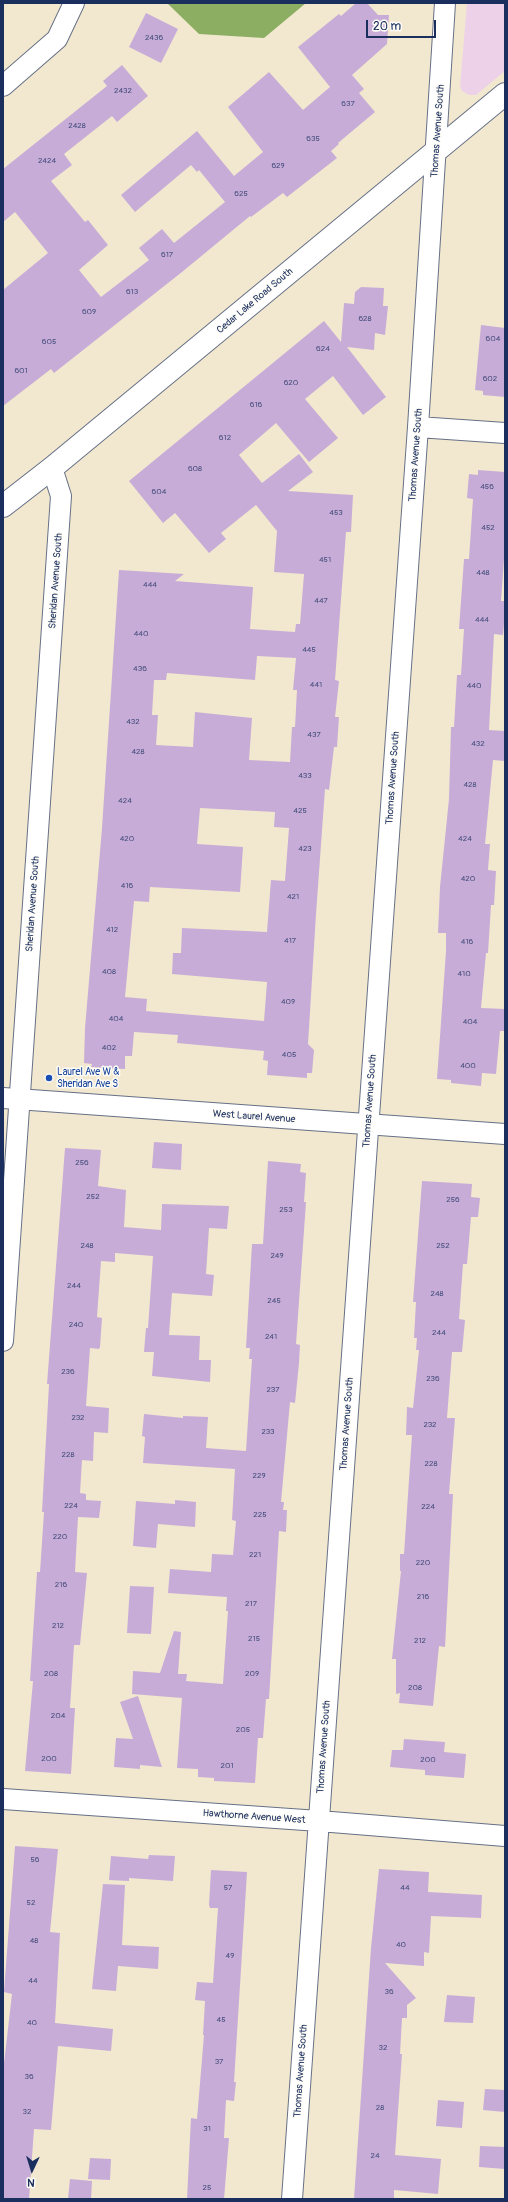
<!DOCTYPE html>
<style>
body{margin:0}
#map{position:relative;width:508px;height:2202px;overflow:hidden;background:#f2e8cf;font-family:Pangolin,sans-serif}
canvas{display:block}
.frame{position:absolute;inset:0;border:4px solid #1b2f5e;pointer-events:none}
.north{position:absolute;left:12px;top:2150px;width:40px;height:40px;-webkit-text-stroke:3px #fdfcf7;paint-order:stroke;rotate:184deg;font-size:11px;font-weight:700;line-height:16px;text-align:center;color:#1b2f5e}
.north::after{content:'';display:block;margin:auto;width:14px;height:18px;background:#1b2f5e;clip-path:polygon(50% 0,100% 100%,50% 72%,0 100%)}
.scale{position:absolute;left:366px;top:20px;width:70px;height:18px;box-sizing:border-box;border:2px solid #1b2f5e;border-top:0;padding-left:5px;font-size:12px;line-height:14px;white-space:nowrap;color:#1b2f5e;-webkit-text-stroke:3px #fdfcf7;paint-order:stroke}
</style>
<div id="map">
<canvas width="508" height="2202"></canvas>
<div class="frame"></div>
<div class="north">N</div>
<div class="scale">20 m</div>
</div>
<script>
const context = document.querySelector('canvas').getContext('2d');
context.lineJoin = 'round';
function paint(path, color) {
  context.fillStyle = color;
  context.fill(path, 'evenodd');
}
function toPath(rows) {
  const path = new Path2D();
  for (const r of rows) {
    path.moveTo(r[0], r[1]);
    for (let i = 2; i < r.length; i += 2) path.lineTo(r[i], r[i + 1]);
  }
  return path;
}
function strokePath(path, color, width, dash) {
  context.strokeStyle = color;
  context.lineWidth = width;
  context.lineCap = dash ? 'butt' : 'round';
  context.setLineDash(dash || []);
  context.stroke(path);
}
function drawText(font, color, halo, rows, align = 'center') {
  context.font = font + ' Pangolin,sans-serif';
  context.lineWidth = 3;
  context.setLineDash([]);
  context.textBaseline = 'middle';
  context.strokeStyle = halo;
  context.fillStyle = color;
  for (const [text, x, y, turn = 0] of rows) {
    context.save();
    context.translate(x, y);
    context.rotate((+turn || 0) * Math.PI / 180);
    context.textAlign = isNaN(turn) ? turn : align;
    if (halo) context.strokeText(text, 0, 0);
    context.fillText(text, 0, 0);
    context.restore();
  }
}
paint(toPath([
 [467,3,505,3,505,71,476,95,469,95,462,91,460,87]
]), '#edd1e9');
paint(toPath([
 [167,3,306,3,264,38,199,34]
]), '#8bae62');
paint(toPath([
 [356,3,367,3,378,15,389,15,387,44,352,75,364,89,359,93,375,112,338,143,339,144,331,151,337,158,287,197,283,193,251,217,250,216,182,272,54,373,51,369,3,406,3,290,48,253,15,212,3,222,3,169,107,86,103,81,122,65,148,96,117,122,112,116,64,154,72,165,51,181,85,222,88,220,108,245,79,270,101,297,149,260,139,248,162,229,174,243,225,202,199,170,197,172,191,165,135,212,121,195,197,131,234,176,263,152,228,107,269,72,303,110,330,87,298,47,339,14,341,16],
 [146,13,178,29,161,63,129,47],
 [361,287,384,288,383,306,388,306,385,335,375,333,374,350,347,347,386,397,363,415,333,376,305,399,338,438,309,462,276,423,239,455,262,483,299,454,313,472,288,491,353,495,351,532,346,532,335,680,339,681,335,717,339,717,337,747,334,747,329,790,325,789,316,914,308,1044,314,1050,312,1073,307,1073,307,1078,267,1075,268,1061,263,1060,264,1051,177,1043,178,1035,134,1032,132,1056,125,1056,125,1069,91,1067,92,1064,84,1063,85,1028,102,828,119,570,184,574,175,581,253,587,250,629,295,632,296,624,300,624,304,574,274,572,277,531,256,505,221,533,226,539,209,553,175,513,163,523,129,481,324,321,341,342,344,303,354,304,355,292],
 [257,656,296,658,293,690,297,690,295,727,292,727,290,762,249,760,252,718,195,712,193,747,156,745,158,715,152,715,154,680,166,680,167,673,255,680],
 [200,808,275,812,274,827,289,828,285,881,271,880,267,932,182,928,181,953,173,953,172,974,267,982,264,1021,146,1011,147,999,125,997,134,901,149,902,150,887,240,892,243,847,197,844],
 [481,325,505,328,505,397,483,395,483,391,475,390],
 [478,470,505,472,505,545,501,601,505,601,505,612,503,635,494,634,489,730,505,731,505,761,493,760,485,844,490,844,488,870,496,871,494,905,491,905,488,953,486,953,481,1008,505,1009,505,1031,500,1031,496,1074,482,1073,481,1086,451,1083,451,1080,437,1079,446,951,446,933,438,933,440,887,449,799,451,727,454,727,457,675,461,675,464,629,459,629,464,559,469,559,473,499,467,498,469,474,478,475],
 [154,1142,182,1144,181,1170,152,1168],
 [65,1148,101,1150,98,1186,126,1190,124,1227,161,1230,162,1204,229,1206,227,1229,209,1228,206,1274,214,1275,212,1296,172,1293,169,1335,200,1336,199,1360,211,1360,210,1382,152,1376,154,1352,144,1352,146,1328,148,1328,153,1256,115,1253,115,1262,101,1261,97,1317,102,1318,100,1347,99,1349,90,1348,86,1406,109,1408,108,1433,94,1432,93,1461,82,1460,80,1493,86,1494,86,1500,101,1501,99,1518,78,1517,75,1572,87,1573,80,1645,74,1645,70,1708,75,1708,71,1774,25,1771,33,1681,30,1681,37,1572,40,1572,44,1512,42,1512,49,1384,47,1384],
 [268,1161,301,1164,300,1172,306,1173,304,1202,306,1202,296,1344,300,1345,299,1363,295,1403,290,1402,281,1502,284,1502,283,1510,287,1510,286,1532,279,1531,269,1699,266,1699,263,1738,258,1738,255,1783,214,1781,214,1778,198,1777,198,1769,177,1768,182,1698,132,1694,133,1671,160,1673,174,1631,181,1632,178,1674,187,1674,186,1681,223,1684,228,1611,226,1611,227,1597,168,1593,170,1569,211,1572,212,1554,233,1555,236,1521,232,1520,235,1469,143,1463,145,1437,142,1436,144,1414,183,1418,183,1416,208,1417,206,1448,246,1451,252,1359,249,1359,250,1348,246,1348,252,1244,263,1244],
 [422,1181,472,1184,471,1197,480,1198,478,1217,471,1217,467,1264,463,1264,459,1319,465,1320,462,1352,452,1352,447,1418,455,1418,449,1494,453,1494,445,1647,439,1646,433,1706,399,1703,400,1693,396,1694,396,1659,392,1659,401,1571,400,1571,400,1554,404,1554,412,1435,406,1435,407,1407,413,1408,419,1350,416,1350,417,1338,414,1338,416,1302,413,1302],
 [175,1500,196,1502,195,1527,158,1524,156,1548,133,1546,136,1501,175,1504],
 [130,1586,154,1587,151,1634,127,1633],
 [138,1696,162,1767,140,1765,140,1769,114,1767,116,1738,133,1739,120,1702],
 [404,1739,445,1742,444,1752,466,1754,464,1778,425,1775,425,1770,390,1767,392,1750,403,1750],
 [15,1846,58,1849,50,1932,60,1933,55,2023,113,2029,111,2051,58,2046,51,2130,34,2129,29,2199,3,2199,3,2072,12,1994,4,1992],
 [149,1855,175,1856,173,1881,129,1878,129,1881,109,1880,111,1856,148,1859],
 [379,1869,429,1872,428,1892,482,1895,481,1918,431,1916,429,1953,424,1952,424,1966,385,1963,416,1998,407,2005,407,2018,402,2018,400,2054,402,2054,395,2155,441,2159,438,2194,394,2190,394,2199,354,2199,371,1948],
 [211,1870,247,1872,234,2082,236,2082,234,2101,226,2100,224,2138,229,2138,224,2199,187,2199,191,2118,197,2119,204,2035,203,2035,205,2001,195,2000,197,1982,213,1983,218,1908,210,1908,209,1905],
 [103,1884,125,1885,122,1945,159,1947,158,1969,118,1966,116,1991,92,1989],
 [447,1995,475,1997,473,2023,444,2022],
 [485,2089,505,2090,505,2112,483,2110],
 [438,2100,464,2102,462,2128,436,2126],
 [480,2146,505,2147,505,2169,479,2167],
 [90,2158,111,2159,110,2180,88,2179],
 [70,2179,92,2181,91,2199,68,2199]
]), '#c7acd8');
const minor = toPath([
 [3,86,57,39,74,3],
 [418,427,505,433],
 [3,1098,505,1134],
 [3,1341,61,496,52,468],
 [3,1799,319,1821,505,1836],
 [292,2199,418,427,445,3]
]);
const tertiary = toPath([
 [3,506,52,468,505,94]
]);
strokePath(minor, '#667086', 22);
strokePath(tertiary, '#667086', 24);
strokePath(minor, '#fff', 20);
strokePath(tertiary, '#fff', 22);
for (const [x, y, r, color] of [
 [49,1078,4,"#1a4fb4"]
]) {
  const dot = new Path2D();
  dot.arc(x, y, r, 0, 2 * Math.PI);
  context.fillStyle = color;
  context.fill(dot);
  strokePath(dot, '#fdfcf7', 1.5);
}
drawText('8px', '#464e7c', null, [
 ["2436",154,38],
 ["2432",123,91],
 ["637",348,104],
 ["2428",77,126],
 ["635",313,139],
 ["2424",47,161],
 ["629",278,166],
 ["625",241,194],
 ["617",167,255],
 ["613",132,292],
 ["609",89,312],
 ["628",365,319],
 ["604",493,339],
 ["605",49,342],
 ["624",323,349],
 ["601",21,371],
 ["602",490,379],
 ["620",291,383],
 ["616",256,405],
 ["612",225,438],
 ["608",195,469],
 ["456",487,487],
 ["604",159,492],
 ["453",336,513],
 ["452",488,528],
 ["451",325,560],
 ["448",483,573],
 ["444",150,585],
 ["447",321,601],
 ["444",482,620],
 ["440",141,634],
 ["445",309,650],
 ["436",140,669],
 ["441",316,685],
 ["440",474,686],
 ["432",133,722],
 ["437",314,735],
 ["432",478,744],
 ["428",138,752],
 ["433",305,776],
 ["428",470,785],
 ["424",125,801],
 ["425",300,811],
 ["420",127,839],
 ["424",465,839],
 ["423",305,849],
 ["420",468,879],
 ["416",127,886],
 ["421",293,897],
 ["412",112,930],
 ["417",290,941],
 ["416",467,942],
 ["408",109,972],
 ["410",464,974],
 ["409",288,1002],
 ["404",116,1019],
 ["404",470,1022],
 ["402",109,1048],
 ["405",289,1055],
 ["400",468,1066],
 ["256",82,1163],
 ["252",93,1197],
 ["256",453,1200],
 ["253",286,1210],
 ["248",87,1246],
 ["252",443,1246],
 ["249",277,1256],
 ["244",74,1286],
 ["248",437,1294],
 ["245",274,1301],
 ["240",76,1325],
 ["244",439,1333],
 ["241",271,1337],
 ["236",68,1372],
 ["236",433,1379],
 ["237",273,1390],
 ["232",78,1418],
 ["232",430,1425],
 ["233",268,1432],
 ["228",68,1455],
 ["228",431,1464],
 ["229",259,1476],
 ["224",71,1506],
 ["224",428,1507],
 ["225",260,1515],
 ["220",60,1537],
 ["221",255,1555],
 ["220",423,1563],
 ["216",61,1585],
 ["216",423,1597],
 ["217",251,1604],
 ["212",58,1626],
 ["215",254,1639],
 ["212",420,1641],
 ["208",51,1674],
 ["209",252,1674],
 ["208",415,1688],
 ["204",58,1716],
 ["205",243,1730],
 ["200",49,1759],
 ["200",428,1760],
 ["201",227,1766],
 ["56",35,1860],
 ["57",228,1888],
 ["44",405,1888],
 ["52",31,1903],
 ["48",34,1941],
 ["40",401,1945],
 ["49",230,1956],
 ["44",33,1981],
 ["36",389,1992],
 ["45",221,2020],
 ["40",32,2023],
 ["32",383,2048],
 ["37",219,2062],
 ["36",29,2077],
 ["28",380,2108],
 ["32",27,2112],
 ["31",207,2129],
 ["24",375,2156],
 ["25",207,2188]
]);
drawText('10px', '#1b2f5e', '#fdfcf7', [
 ["Thomas Avenue South",438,131,-86],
 ["Cedar Lake Road South",255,301,-40],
 ["Thomas Avenue South",416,455,-86],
 ["Sheridan Avenue South",56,581,-86],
 ["Thomas Avenue South",393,778,-86],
 ["Sheridan Avenue South",33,904,-86],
 ["Thomas Avenue South",370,1101,-86],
 ["West Laurel Avenue",254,1117,4],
 ["Thomas Avenue South",347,1424,-86],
 ["Thomas Avenue South",324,1747,-86],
 ["Hawthorne Avenue West",254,1817,4],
 ["Thomas Avenue South",301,2071,-86]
]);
drawText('10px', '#164399', '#fdfcf7', [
 ["Laurel Ave W &",57,1072],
 ["Sheridan Ave S",57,1084]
], 'left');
</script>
